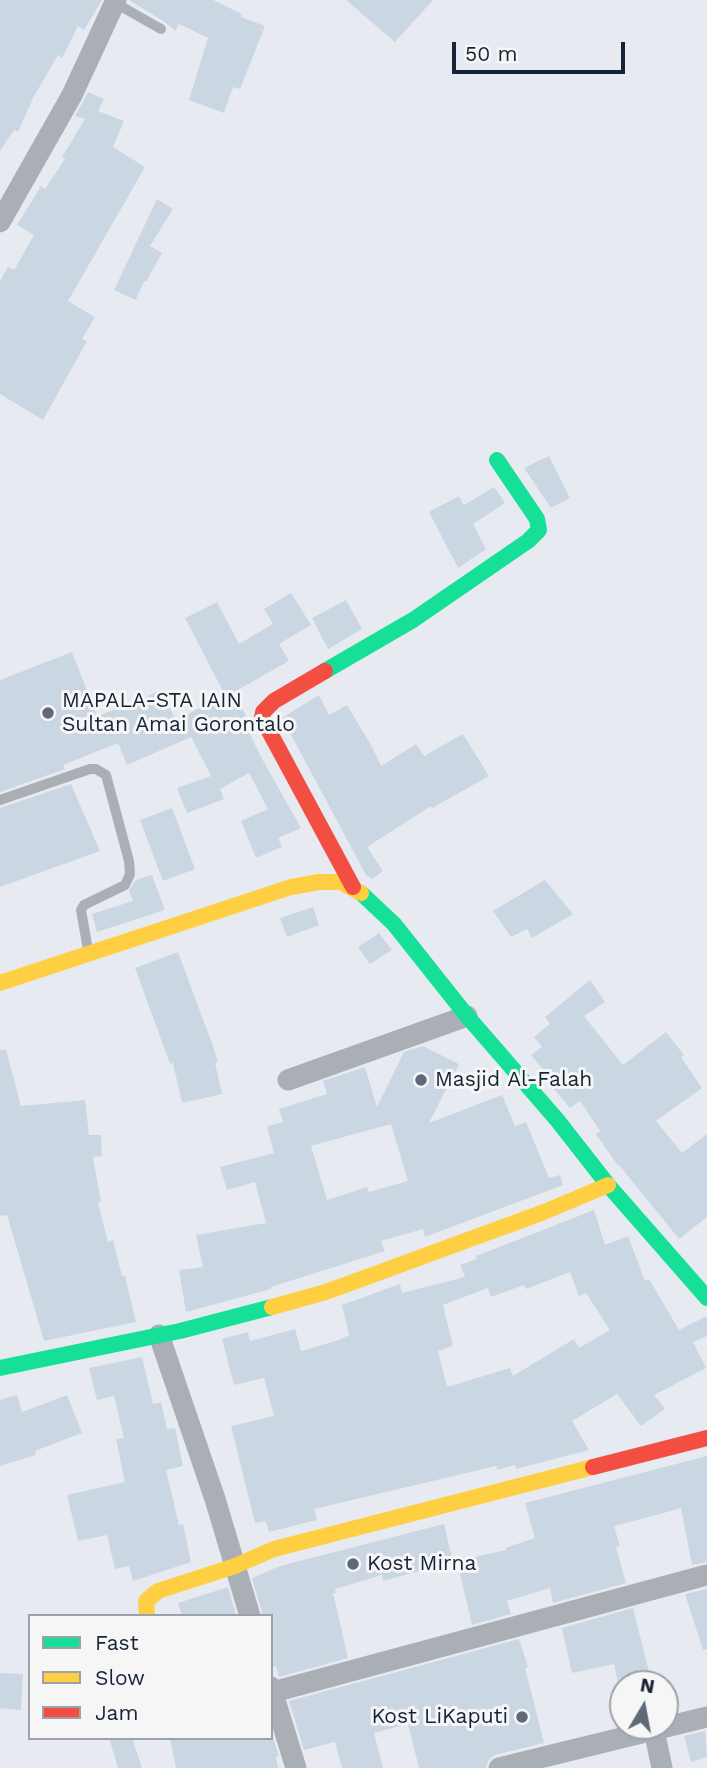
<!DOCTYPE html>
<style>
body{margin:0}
#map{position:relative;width:707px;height:1768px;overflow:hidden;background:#e7ebf1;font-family:"Work Sans",sans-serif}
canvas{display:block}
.legend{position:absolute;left:28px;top:1614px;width:245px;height:126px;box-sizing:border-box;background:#f6f6f6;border:2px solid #9da2aa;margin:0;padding:9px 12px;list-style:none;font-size:21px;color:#172337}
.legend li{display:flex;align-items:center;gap:14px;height:35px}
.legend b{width:35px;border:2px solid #9da2aa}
.north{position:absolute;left:609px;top:1670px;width:70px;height:70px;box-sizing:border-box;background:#f6f6f6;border:2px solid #9da2aa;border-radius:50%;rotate:10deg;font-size:19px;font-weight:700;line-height:28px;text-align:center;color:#172337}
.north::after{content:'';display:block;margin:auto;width:24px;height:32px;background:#606978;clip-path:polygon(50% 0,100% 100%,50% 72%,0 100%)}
.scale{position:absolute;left:452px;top:42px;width:173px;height:32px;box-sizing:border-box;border:4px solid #172337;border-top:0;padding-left:9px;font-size:21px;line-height:24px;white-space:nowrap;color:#172337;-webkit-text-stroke:5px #f6f6f6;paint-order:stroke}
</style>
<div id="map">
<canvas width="707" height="1768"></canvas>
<ul class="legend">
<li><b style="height:9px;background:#16e098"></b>Fast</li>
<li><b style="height:9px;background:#ffcf43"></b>Slow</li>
<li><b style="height:9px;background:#f24e42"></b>Jam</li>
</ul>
<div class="north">N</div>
<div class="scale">50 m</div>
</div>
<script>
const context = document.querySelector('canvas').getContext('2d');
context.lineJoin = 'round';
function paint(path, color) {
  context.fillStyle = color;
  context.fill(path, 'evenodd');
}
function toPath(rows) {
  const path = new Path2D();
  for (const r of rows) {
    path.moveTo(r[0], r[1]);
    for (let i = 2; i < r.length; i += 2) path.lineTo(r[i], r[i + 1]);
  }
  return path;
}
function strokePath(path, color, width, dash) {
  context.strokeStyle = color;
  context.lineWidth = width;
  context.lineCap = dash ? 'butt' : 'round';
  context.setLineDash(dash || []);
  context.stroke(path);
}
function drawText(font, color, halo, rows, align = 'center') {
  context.font = font + ' "Work Sans",sans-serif';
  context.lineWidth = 6;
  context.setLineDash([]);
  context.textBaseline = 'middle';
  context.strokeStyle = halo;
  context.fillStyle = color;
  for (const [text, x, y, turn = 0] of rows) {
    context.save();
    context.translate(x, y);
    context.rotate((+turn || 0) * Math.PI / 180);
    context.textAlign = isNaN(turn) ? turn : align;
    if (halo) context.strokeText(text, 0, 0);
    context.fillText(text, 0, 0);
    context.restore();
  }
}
paint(toPath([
 [0,0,102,0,84,30,78,26,62,58,58,55,33,98,18,132,14,130,0,151],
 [129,0,213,0,242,14,241,17,265,26,240,89,233,87,224,113,189,100,208,38,179,24,175,31,165,22],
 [346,0,433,0,395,42],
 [88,92,104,99,98,111,124,121,113,147,145,167,68,301,95,317,82,339,87,341,43,420,0,394,0,281,8,267,14,270,34,235,17,225,41,186,45,189,65,159,62,157,85,119,75,116],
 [157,199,173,209,150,246,162,253,146,282,144,281,136,300,114,290],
 [549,456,570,498,551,508,524,468],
 [494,487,505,503,473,524,486,549,458,568,429,512,459,496,464,505],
 [291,593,311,625,279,644,289,661,234,692,245,714,246,726,261,757,301,828,278,838,282,847,256,858,241,821,268,809,249,773,220,789,224,799,187,813,177,788,211,776,191,737,127,765,118,743,63,765,65,769,0,792,0,680,72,652,97,716,136,702,160,690,176,720,225,695,185,618,217,602,239,644,273,624,264,609],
 [346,600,362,629,328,649,312,618],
 [319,695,329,715,347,705,371,745,381,766,416,744,424,756,463,734,489,776,432,808,431,806,367,847,383,871,372,879,366,875,282,718],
 [71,784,100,851,0,887,0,808],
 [172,808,195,869,163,881,140,820],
 [152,875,165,910,97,932,92,914,133,901,129,891,136,880],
 [545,880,573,914,532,938,527,929,511,937,493,911],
 [313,907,319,925,287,937,280,918],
 [379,933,392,950,370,964,358,947],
 [178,952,213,1046,218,1062,215,1063,222,1094,182,1103,173,1063,170,1064,135,968],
 [590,980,605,1002,584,1016,623,1065,666,1032,684,1055,681,1057,702,1088,656,1121,682,1153,707,1134,707,1217,679,1239,619,1165,618,1166,596,1134,600,1131,580,1101,570,1108,554,1089,558,1087,531,1055,542,1047,534,1037,550,1024,545,1017],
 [423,1046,459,1064,429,1123,502,1095,515,1126,526,1122,549,1178,560,1175,563,1185,430,1235,425,1237,423,1229,381,1241,385,1251,271,1287,271,1289,186,1312,179,1270,203,1267,196,1235,266,1223,255,1182,227,1190,220,1167,274,1153,267,1126,283,1122,279,1109,327,1094,323,1081,365,1067,377,1107,404,1052],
 [391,1124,408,1181,369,1192,367,1187,327,1200,311,1146],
 [0,1050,6,1050,21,1106,85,1100,89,1135,101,1135,102,1156,93,1157,101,1202,98,1202,108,1242,113,1240,122,1276,125,1276,136,1322,44,1341,7,1215,0,1216],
 [594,1210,605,1245,628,1236,645,1281,649,1279,679,1330,707,1316,707,1336,693,1342,706,1368,654,1395,665,1409,641,1426,617,1394,572,1421,589,1450,516,1469,515,1465,497,1470,496,1466,314,1509,317,1520,269,1532,266,1521,255,1523,231,1426,274,1416,264,1378,234,1385,222,1339,248,1332,250,1341,295,1329,301,1351,339,1340,349,1335,342,1305,400,1284,402,1293,465,1277,460,1265,477,1259,476,1256],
 [570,1272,579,1296,586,1293,610,1330,579,1348,574,1339,513,1376,510,1368,447,1387,438,1351,453,1346,443,1305,488,1288,491,1297,524,1285,526,1289],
 [142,1357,153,1404,161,1402,167,1429,175,1428,183,1466,166,1470,179,1525,183,1524,191,1562,133,1581,129,1566,115,1569,107,1535,78,1541,67,1495,125,1482,116,1439,124,1438,114,1396,97,1400,89,1368],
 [17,1395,22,1412,67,1395,82,1433,35,1451,36,1455,0,1466,0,1400],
 [707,1456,707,1562,692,1565,681,1508,660,1514,614,1526,620,1546,616,1547,626,1583,553,1603,550,1588,507,1601,511,1614,472,1625,457,1561,506,1550,505,1548,535,1538,525,1503],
 [444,1524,453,1562,383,1581,382,1575,335,1589,336,1593,333,1593,348,1658,279,1677,276,1666,271,1667,271,1616,263,1616,252,1578,280,1566],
 [228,1587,236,1616,182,1616,178,1603],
 [707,1589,707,1649,703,1650,685,1594],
 [633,1608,650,1676,618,1683,614,1664,572,1673,562,1628],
 [519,1639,528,1667,525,1668,544,1743,495,1755,489,1759,486,1768,419,1768,408,1724,374,1733,383,1768,342,1768,335,1742,304,1750,289,1701],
 [0,1673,23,1674,21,1710,0,1708],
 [705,1731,707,1757,691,1762,684,1736],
 [109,1738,132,1738,142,1768,118,1768],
 [170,1738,273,1738,279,1756,276,1757,278,1768,176,1768]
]), '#cad7e2');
strokePath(toPath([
 [115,3,161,29],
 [0,800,90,769,96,769,106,775,129,861,130,874,125,885,84,905,81,910,88,950]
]), '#aaafb6', 10);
strokePath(toPath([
 [0,222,72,95,116,0],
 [288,1080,467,1016],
 [159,1335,215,1499,250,1616],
 [271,1687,296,1768],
 [273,1692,707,1575],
 [654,1730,662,1768],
 [499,1768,707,1717]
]), '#aaafb6', 21);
strokePath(toPath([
 [325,671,413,620,528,541,539,530,537,519,497,460],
 [361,893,394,924,467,1016,558,1121,608,1185,707,1298],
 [0,1368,180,1331,272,1307]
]), '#16e098', 16);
strokePath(toPath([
 [0,983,291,887,319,882,340,882,361,893],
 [272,1307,326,1292,544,1212,608,1185],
 [147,1616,146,1601,158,1591,235,1566,274,1549,593,1467]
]), '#ffcf43', 16);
strokePath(toPath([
 [325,671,274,701,263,712,262,718,353,887],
 [593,1467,707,1438]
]), '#f24e42', 16);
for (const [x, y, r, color] of [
 [48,713,7,"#606978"],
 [421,1080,7,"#606978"],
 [353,1564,7,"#606978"],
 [522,1717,7,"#606978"]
]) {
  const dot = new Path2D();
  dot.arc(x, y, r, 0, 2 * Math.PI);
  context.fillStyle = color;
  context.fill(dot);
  strokePath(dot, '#f6f6f6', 2.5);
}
drawText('21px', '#172337', '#f6f6f6', [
 ["MAPALA-STA IAIN",62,701],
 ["Sultan Amai Gorontalo",62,725],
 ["Masjid Al-Falah",435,1080],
 ["Kost Mirna",367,1564],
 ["Kost LiKaputi",508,1717,"right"]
], 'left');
</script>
